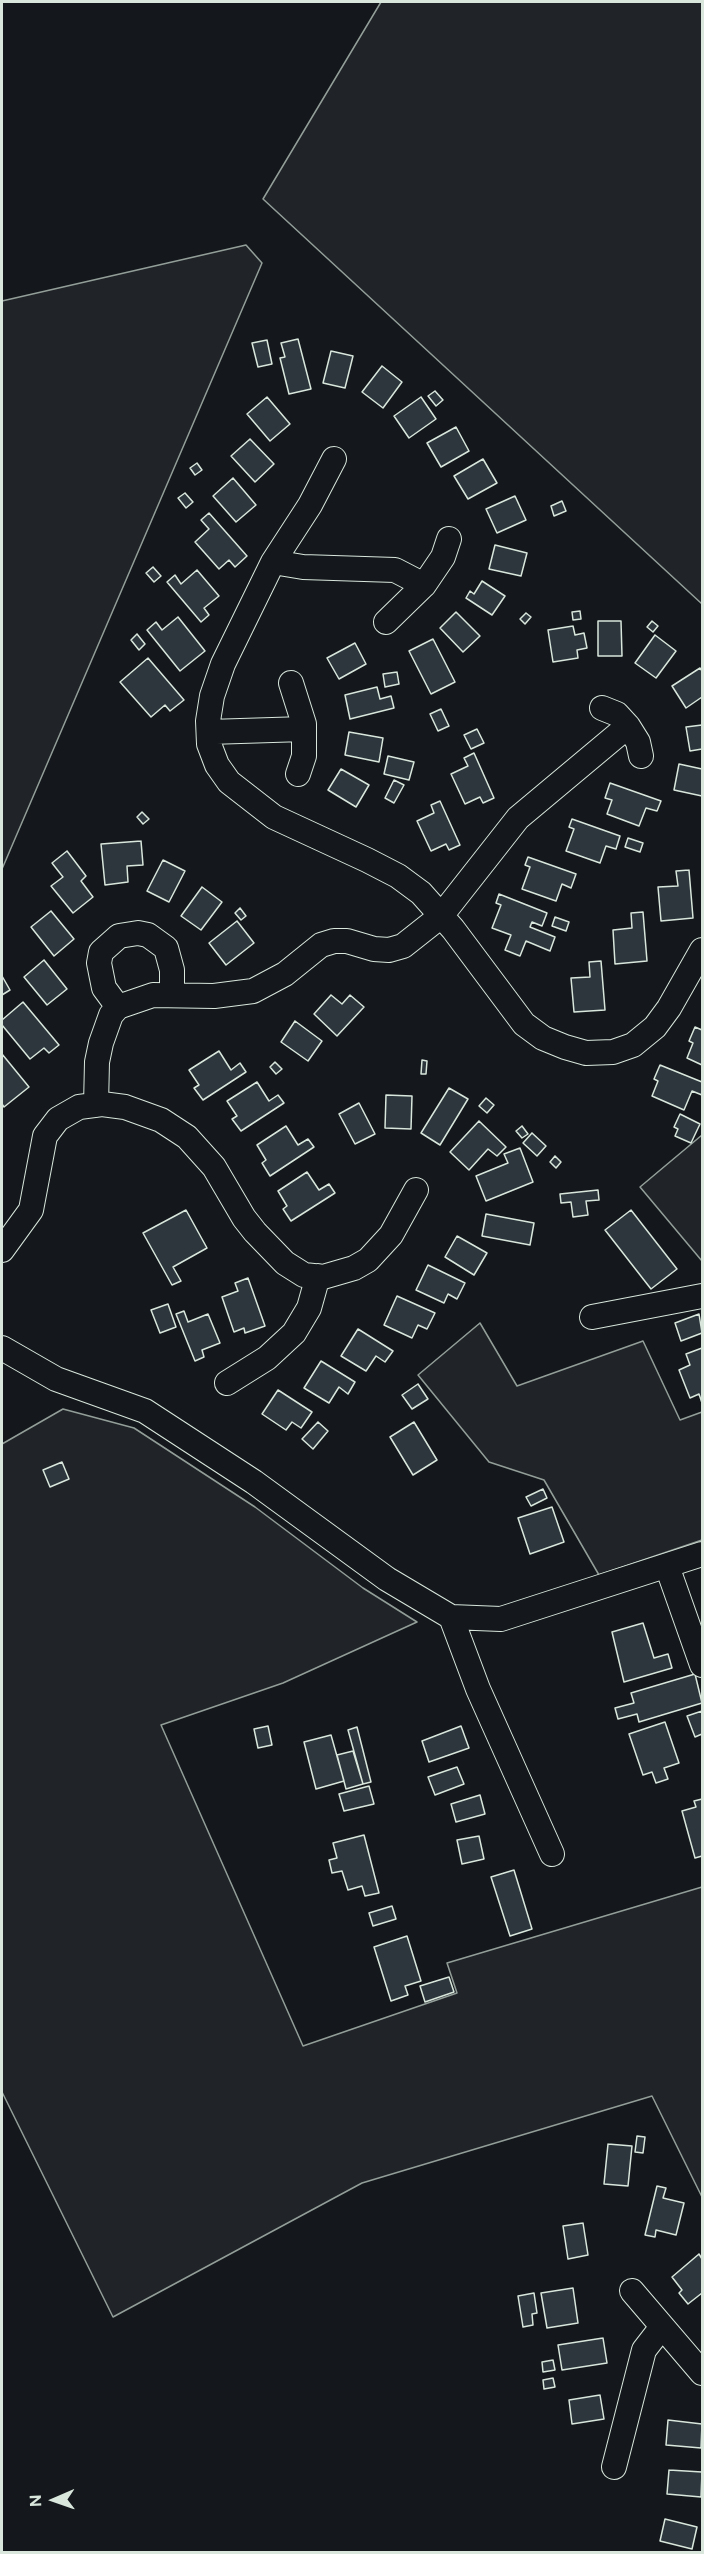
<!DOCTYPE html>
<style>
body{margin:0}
#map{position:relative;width:704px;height:2554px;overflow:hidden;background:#14181c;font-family:Figtree,sans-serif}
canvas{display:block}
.frame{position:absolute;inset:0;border:3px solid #d8e6dc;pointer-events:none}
.north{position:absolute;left:24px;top:2470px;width:60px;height:60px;-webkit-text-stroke:4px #14181c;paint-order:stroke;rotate:268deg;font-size:16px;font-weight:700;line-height:24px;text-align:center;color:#d8e6dc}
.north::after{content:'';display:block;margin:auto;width:21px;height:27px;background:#d8e6dc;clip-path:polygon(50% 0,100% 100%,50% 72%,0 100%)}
</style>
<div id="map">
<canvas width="704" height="2554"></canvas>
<div class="frame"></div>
<div class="north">N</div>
</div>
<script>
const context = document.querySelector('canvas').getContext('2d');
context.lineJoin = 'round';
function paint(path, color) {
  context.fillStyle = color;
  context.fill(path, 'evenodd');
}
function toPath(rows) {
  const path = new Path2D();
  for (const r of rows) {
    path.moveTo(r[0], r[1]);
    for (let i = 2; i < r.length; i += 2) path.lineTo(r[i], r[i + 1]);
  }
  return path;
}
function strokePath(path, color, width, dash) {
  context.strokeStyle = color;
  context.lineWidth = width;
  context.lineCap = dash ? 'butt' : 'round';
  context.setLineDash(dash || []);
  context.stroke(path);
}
const green = toPath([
 [381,2,702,2,702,604,263,199,381,2],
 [246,245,262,263,2,869,2,301,246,245],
 [702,1135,702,1261,640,1187,702,1135],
 [480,1323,517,1386,643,1341,680,1420,702,1412,702,1540,599,1575,544,1480,489,1462,418,1375,480,1323],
 [63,1409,134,1428,255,1507,363,1588,417,1622,283,1683,161,1725,303,2046,457,1993,447,1963,702,1887,702,2197,652,2096,362,2183,113,2317,2,2092,2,1444,63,1409]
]);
paint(green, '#202428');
strokePath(green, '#939e99', 1.5);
const building = toPath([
 [298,339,311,389,289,394,280,358,285,357,281,343,298,339],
 [267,340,272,364,258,367,252,343,267,340],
 [331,351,353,356,345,388,323,383,331,351],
 [382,366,402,382,383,408,362,392,382,366],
 [435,391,443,400,436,406,428,396,435,391],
 [267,397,290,424,270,441,247,414,267,397],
 [421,397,436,419,409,438,394,416,421,397],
 [456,427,469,451,441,467,427,443,456,427],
 [250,439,274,464,255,482,231,456,250,439],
 [483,459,497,483,468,499,454,476,483,459],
 [197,463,202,470,195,475,190,468,197,463],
 [233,478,256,505,236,522,213,496,233,478],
 [185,493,193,502,186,508,178,498,185,493],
 [515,496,526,520,497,533,486,509,515,496],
 [562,501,566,511,554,516,551,506,562,501],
 [209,513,247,556,235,567,229,560,219,569,195,542,209,529,201,520,209,513],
 [495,545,527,553,521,576,489,569,495,545],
 [153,567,161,576,154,582,146,573,153,567],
 [197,570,219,596,204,608,209,615,201,622,167,582,175,575,181,584,197,570],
 [482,581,505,596,492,615,466,598,470,591,474,594,482,581],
 [580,611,581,619,573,620,572,612,580,611],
 [456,612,480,636,463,652,440,628,456,612],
 [526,613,531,617,525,624,520,619,526,613],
 [178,617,205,651,180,671,147,630,156,622,162,630,178,617],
 [598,621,621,621,622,656,598,656,598,621],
 [652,621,658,626,653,632,647,627,652,621],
 [573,626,575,635,584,633,587,648,577,650,578,658,553,662,548,630,573,626],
 [137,634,145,644,139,650,131,640,137,634],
 [655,635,676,651,656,678,635,663,655,635],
 [433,639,455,682,431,694,409,651,433,639],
 [355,643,366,664,339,679,327,658,355,643],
 [148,658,184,700,170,711,165,705,151,717,120,682,148,658],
 [700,668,702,671,702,697,686,708,672,686,700,668],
 [397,672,399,684,385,687,383,674,397,672],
 [377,687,380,699,391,696,394,708,350,719,345,695,377,687],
 [441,709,449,726,438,731,430,714,441,709],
 [702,725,702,749,690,751,686,727,702,725],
 [477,729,484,743,471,749,464,735,477,729],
 [349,732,383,738,379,762,345,755,349,732],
 [474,753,494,798,483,803,480,797,465,804,451,774,468,766,464,758,474,753],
 [388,756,414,762,409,780,384,774,388,756],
 [679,764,702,769,702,796,674,790,679,764],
 [341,769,369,785,356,807,328,790,341,769],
 [394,780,404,785,394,803,385,798,394,780],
 [610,783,661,801,657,811,646,808,639,826,607,814,612,800,605,798,610,783],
 [440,801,460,845,449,850,446,844,431,851,417,821,434,813,431,805,440,801],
 [142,812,149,819,143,824,137,817,142,812],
 [572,819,620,836,616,849,606,846,600,863,566,851,574,829,569,827,572,819],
 [628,838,643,843,640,852,625,847,628,838],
 [141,841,143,865,127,866,128,882,105,885,101,844,141,841],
 [67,851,86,876,81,881,93,897,73,913,51,886,63,877,52,863,67,851],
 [528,857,576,874,571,888,562,884,556,901,522,889,530,867,525,865,528,857],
 [163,860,185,871,169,902,147,891,163,860],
 [689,870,693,918,661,921,658,887,678,886,676,871,689,870],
 [202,887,222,902,201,930,181,916,202,887],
 [499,894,547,913,542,926,532,922,530,927,555,937,550,951,526,941,520,956,505,950,511,935,492,928,501,905,496,903,499,894],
 [240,908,246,916,241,920,235,913,240,908],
 [51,911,74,939,54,956,31,927,51,911],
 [643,912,647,961,615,964,613,930,632,928,631,913,643,912],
 [555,917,569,922,566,931,552,926,555,917],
 [237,921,254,943,226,965,209,943,237,921],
 [44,960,67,989,47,1005,24,977,44,960],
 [601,961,605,1010,574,1012,571,978,590,977,589,962,601,961],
 [2,976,10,990,2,995,2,976],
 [331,995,342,1004,350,995,364,1007,337,1036,314,1014,331,995],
 [23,1002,59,1045,49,1053,44,1048,30,1059,2,1025,2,1020,23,1002],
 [295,1021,322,1041,308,1061,281,1042,295,1021],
 [695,1027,702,1030,702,1065,687,1058,693,1043,689,1041,695,1027],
 [219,1051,231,1070,240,1063,246,1072,203,1100,194,1088,199,1085,189,1070,219,1051],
 [2,1054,29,1087,4,1107,2,1104,2,1054],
 [422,1060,427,1061,426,1074,421,1074,422,1060],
 [275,1062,282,1069,276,1074,270,1067,275,1062],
 [660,1065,702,1082,702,1095,692,1091,684,1110,652,1096,658,1081,654,1079,660,1065],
 [257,1082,269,1101,278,1095,284,1103,241,1131,232,1119,237,1116,227,1101,257,1082],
 [449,1088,468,1099,440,1145,421,1133,449,1088],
 [386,1095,412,1096,411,1129,385,1128,386,1095],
 [486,1098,494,1105,487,1113,479,1106,486,1098],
 [359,1103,375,1134,355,1144,339,1114,359,1103],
 [680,1114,700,1124,691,1143,675,1136,678,1129,674,1127,680,1114],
 [479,1121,506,1147,497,1156,488,1149,469,1170,450,1152,479,1121],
 [286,1126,298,1145,308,1139,314,1147,270,1176,262,1163,266,1160,257,1145,286,1126],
 [522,1126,528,1134,522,1138,516,1131,522,1126],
 [532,1133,546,1146,537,1156,523,1143,532,1133],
 [520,1148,533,1182,486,1201,476,1176,508,1163,504,1154,520,1148],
 [555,1156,561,1162,556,1168,550,1162,555,1156],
 [307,1172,319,1190,329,1184,335,1193,291,1221,283,1209,287,1206,278,1191,307,1172],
 [598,1190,599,1200,586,1201,588,1215,573,1217,571,1202,561,1203,560,1194,598,1190],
 [186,1210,207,1248,173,1267,181,1281,172,1285,143,1233,186,1210],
 [631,1210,677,1269,651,1289,605,1230,631,1210],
 [486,1214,534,1223,530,1245,482,1236,486,1214],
 [457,1236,487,1253,474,1275,445,1257,457,1236],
 [428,1265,465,1283,457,1299,448,1294,444,1303,416,1290,428,1265],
 [248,1278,265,1326,245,1333,244,1328,234,1332,222,1297,238,1291,235,1283,248,1278],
 [397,1296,435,1313,427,1329,418,1325,412,1338,384,1325,397,1296],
 [168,1304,176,1327,160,1333,151,1310,168,1304],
 [184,1311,188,1322,208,1314,220,1343,202,1350,204,1357,195,1361,176,1314,184,1311],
 [699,1314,702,1333,681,1341,675,1323,699,1314],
 [358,1329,393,1351,385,1362,376,1356,366,1371,341,1356,358,1329],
 [702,1348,702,1403,699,1394,690,1398,679,1370,690,1365,686,1354,702,1348],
 [321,1361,355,1382,348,1394,339,1387,329,1403,304,1388,321,1361],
 [418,1384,428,1399,412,1409,402,1395,418,1384],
 [278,1390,312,1412,301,1428,292,1422,286,1430,262,1414,278,1390],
 [318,1422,328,1431,313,1449,302,1439,318,1422],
 [414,1422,437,1460,413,1475,390,1437,414,1422],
 [62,1462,69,1479,50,1487,43,1470,62,1462],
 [543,1489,547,1498,531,1506,526,1497,543,1489],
 [552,1507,564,1542,530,1554,518,1518,552,1507],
 [643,1623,654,1658,668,1654,672,1668,624,1682,612,1632,643,1623],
 [695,1674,702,1703,639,1722,637,1714,618,1719,615,1708,634,1703,631,1693,695,1674],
 [702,1711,702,1734,695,1737,687,1716,702,1711],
 [665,1722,679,1763,664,1768,668,1779,656,1783,652,1772,643,1775,629,1734,665,1722],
 [268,1726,272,1745,258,1748,254,1729,268,1726],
 [461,1726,469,1748,429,1762,422,1741,461,1726],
 [357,1727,371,1782,363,1784,348,1730,357,1727],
 [331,1735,344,1781,316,1789,304,1742,331,1735],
 [353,1751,363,1784,346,1789,337,1755,353,1751],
 [457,1767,464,1784,435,1795,428,1777,457,1767],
 [369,1786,374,1804,344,1811,339,1794,369,1786],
 [480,1795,485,1814,456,1822,451,1804,480,1795],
 [702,1799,702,1856,695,1858,682,1811,696,1807,694,1801,702,1799],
 [364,1835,379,1893,365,1896,362,1886,348,1890,342,1871,332,1873,329,1860,337,1858,333,1843,364,1835],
 [479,1836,484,1859,462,1864,457,1840,479,1836],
 [514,1870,532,1929,510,1936,491,1877,514,1870],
 [392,1906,396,1919,373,1926,369,1913,392,1906],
 [407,1936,421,1981,405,1986,408,1995,391,2001,374,1947,407,1936],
 [449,1977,454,1992,425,2002,420,1986,449,1977],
 [637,2136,645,2137,643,2153,635,2152,637,2136],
 [608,2144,632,2146,628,2186,604,2184,608,2144],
 [657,2186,666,2188,663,2198,684,2203,676,2235,656,2230,655,2237,645,2235,657,2186],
 [583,2223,588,2255,568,2259,563,2226,583,2223],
 [699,2254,702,2259,702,2293,688,2304,679,2293,682,2290,672,2277,699,2254],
 [573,2288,578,2323,547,2328,541,2293,573,2288],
 [534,2293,537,2313,532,2314,533,2325,523,2327,518,2296,534,2293],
 [603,2338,607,2363,562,2370,558,2345,603,2338],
 [553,2360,555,2370,543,2372,542,2362,553,2360],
 [553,2378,555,2387,544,2389,543,2380,553,2378],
 [600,2395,604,2419,572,2424,569,2400,600,2395],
 [668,2420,702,2424,701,2448,666,2445,668,2420],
 [669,2470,702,2472,701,2497,667,2494,669,2470],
 [665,2519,697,2527,692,2549,660,2541,665,2519]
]);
paint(building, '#2c363c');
strokePath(building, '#d8e6dc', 1.5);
const minor = toPath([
 [334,459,310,505,273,562,223,664,212,696,208,721,209,744,217,765,229,782,274,817,367,860,398,876,421,893,453,929,524,1024,543,1038,565,1047,586,1053,613,1052,633,1045,655,1027,669,1008,702,950],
 [273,562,303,567,395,570,424,585],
 [386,622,424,585,443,557,449,539],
 [291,683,304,724,304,756,298,774],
 [602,708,617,714,628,726,638,742,641,756],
 [209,732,304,729],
 [118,1007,104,988,99,963,101,952,119,936,138,933,148,935,166,948,172,970,172,993],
 [96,1105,97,1062,101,1043,111,1015,118,1007,153,995,214,996,253,991,285,974,321,945,334,941,347,941,374,949,389,950,403,946,441,916,518,818,628,726],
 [2,1250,31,1210,45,1136,58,1119,79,1107,102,1104,125,1107,161,1120,187,1137,214,1167,244,1218,255,1232,285,1263,304,1275,323,1277,354,1268,368,1260,391,1235,416,1190],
 [592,1317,702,1296],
 [2,1348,56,1379,145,1411,254,1482,387,1579,451,1617,501,1619,702,1554],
 [227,1383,267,1358,294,1333,309,1308,318,1276],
 [667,1566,702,1665],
 [451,1617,478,1689,552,1854],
 [632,2291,702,2373],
 [614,2467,644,2350,661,2328]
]);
strokePath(minor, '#d8e6dc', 26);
strokePath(minor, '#14181c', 24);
</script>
